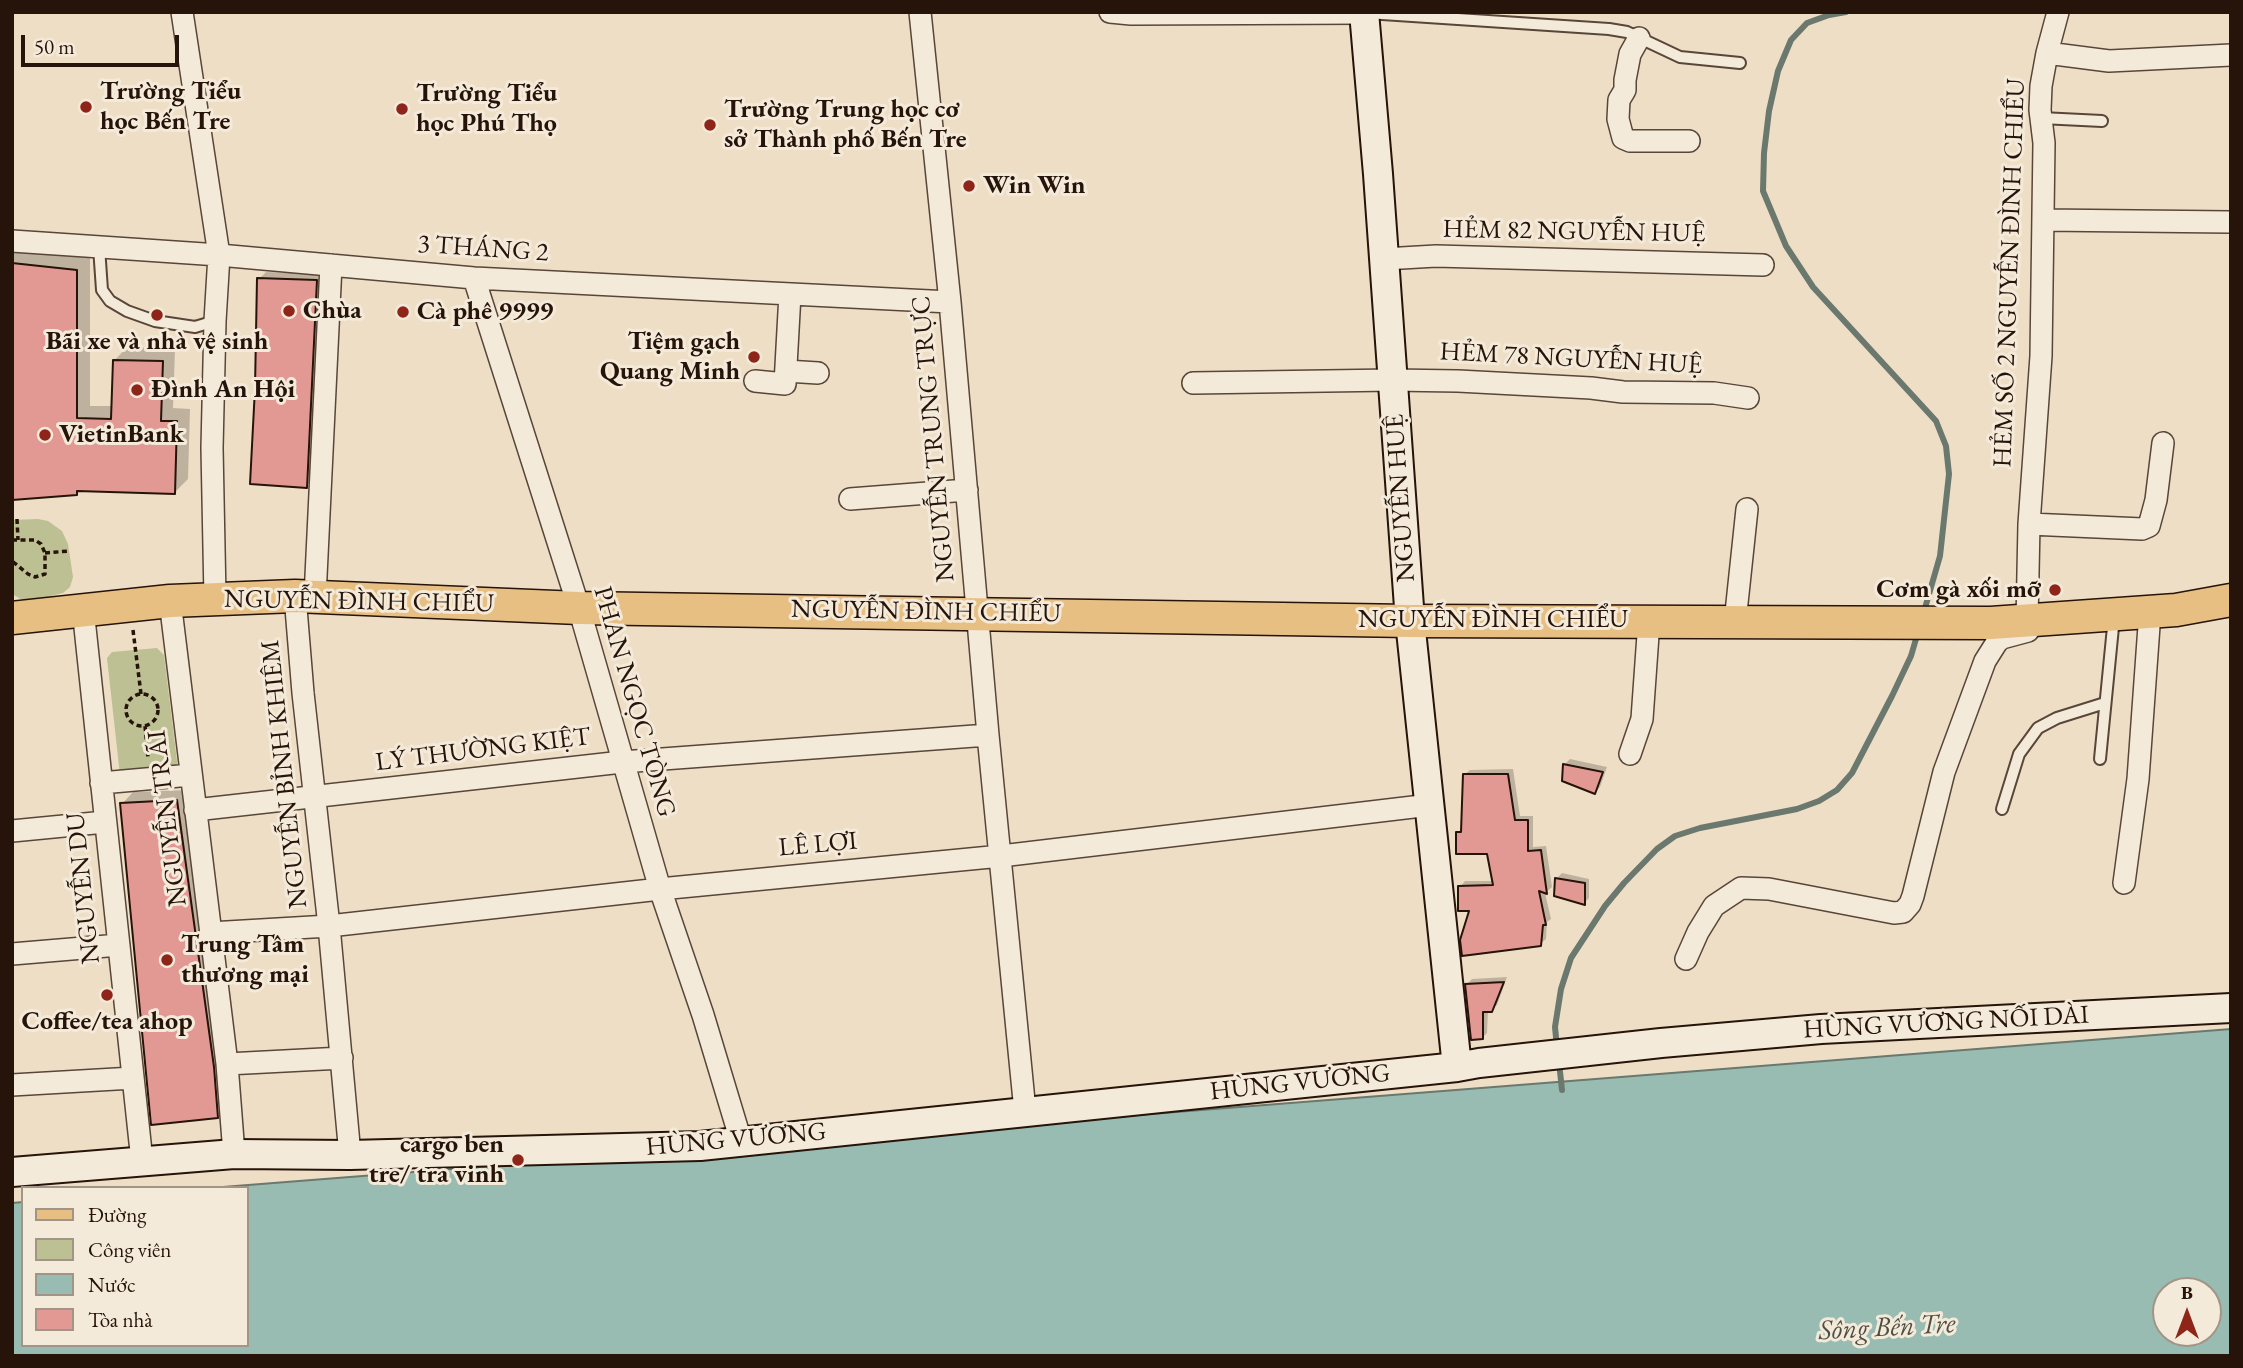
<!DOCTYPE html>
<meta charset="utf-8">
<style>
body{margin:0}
#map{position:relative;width:2243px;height:1368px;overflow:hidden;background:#eedec6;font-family:"EB Garamond",serif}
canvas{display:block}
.frame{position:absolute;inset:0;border:14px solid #261309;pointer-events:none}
.legend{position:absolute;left:21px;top:1186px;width:228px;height:161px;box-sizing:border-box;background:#f4eada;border:2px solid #a29486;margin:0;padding:9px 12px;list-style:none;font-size:21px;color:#261309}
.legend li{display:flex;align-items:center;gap:14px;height:35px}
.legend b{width:35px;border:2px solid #a29486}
.north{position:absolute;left:2152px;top:1277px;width:70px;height:70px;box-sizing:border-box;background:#f4eada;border:2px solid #a29486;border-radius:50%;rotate:0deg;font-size:19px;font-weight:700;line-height:28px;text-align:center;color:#261309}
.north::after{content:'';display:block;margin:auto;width:24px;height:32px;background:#8f2418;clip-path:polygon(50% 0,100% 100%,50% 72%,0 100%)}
.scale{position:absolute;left:21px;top:35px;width:158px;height:32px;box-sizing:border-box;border:4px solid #261309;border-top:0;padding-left:9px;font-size:21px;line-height:24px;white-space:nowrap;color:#261309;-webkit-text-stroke:5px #f4eada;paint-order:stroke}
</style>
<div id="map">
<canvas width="2243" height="1368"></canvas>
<div class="frame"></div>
<ul class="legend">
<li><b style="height:9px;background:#e7bf83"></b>Đường</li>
<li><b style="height:19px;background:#bcc092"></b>Công viên</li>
<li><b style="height:19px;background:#99bcb2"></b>Nước</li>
<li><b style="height:19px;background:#e39993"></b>Tòa nhà</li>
</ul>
<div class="north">B</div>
<div class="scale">50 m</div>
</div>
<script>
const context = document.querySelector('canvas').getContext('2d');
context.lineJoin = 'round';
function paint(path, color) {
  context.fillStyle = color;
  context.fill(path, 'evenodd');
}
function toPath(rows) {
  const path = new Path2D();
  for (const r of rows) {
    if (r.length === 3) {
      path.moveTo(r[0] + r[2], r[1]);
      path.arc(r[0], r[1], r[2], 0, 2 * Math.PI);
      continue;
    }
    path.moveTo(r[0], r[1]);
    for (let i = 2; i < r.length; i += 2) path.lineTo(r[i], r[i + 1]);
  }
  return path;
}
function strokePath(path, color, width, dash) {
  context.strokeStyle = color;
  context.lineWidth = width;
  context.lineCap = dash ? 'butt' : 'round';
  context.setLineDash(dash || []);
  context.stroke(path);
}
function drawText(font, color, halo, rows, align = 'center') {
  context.font = font + ' "EB Garamond",serif';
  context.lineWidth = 6;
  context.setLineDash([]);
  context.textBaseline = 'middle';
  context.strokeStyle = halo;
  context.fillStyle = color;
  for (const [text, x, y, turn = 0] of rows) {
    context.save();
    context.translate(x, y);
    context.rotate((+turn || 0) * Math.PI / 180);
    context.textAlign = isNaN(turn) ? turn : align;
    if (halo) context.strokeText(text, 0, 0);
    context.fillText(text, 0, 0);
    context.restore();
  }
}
paint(toPath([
 [38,519,48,521,62,531,68,544,73,577,70,587,63,593,26,602,12,594,12,520],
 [157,648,164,655,178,769,120,775,107,658,112,652]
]), '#bcc092');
const water = toPath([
 [2231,1029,2231,1356,12,1356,12,1203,23,1202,23,1345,247,1345,247,1188,210,1188,2231,1029],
 [2166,1291,2208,1291,2208,1333,2166,1333,2166,1291]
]);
paint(water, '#99bcb2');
strokePath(water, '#6b786e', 2);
paint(toPath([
 [12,250,90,257,90,406,113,406,114,361,127,347,175,349,173,408,190,409,188,479,175,492,80,489,76,493,12,499],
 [266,272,323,274,313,479,306,486,257,388,259,279],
 [1570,759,1607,767,1600,787,1595,792,1565,764],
 [1513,769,1520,816,1533,816,1533,847,1546,846,1552,887,1545,893,1551,919,1547,922,1546,939,1540,944,1471,909,1460,887,1465,881,1494,881,1489,852,1458,833,1463,828,1464,775,1470,770],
 [188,790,228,1105,217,1116,122,804,133,792],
 [1562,873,1589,879,1589,898,1584,903,1557,878],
 [1507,977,1497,1005,1491,1010,1488,1010,1487,1033,1482,1038,1467,984,1472,979]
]), '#0003');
strokePath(toPath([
 [1846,12,1829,15,1807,23,1791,40,1778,71,1769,111,1764,153,1763,191,1786,246,1813,287,1936,421,1946,446,1949,474,1940,556,1923,615],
 [1557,1048,1555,1027,1561,989,1571,958,1605,906,1624,883,1657,849,1675,836,1700,828,1797,809,1819,801,1837,790,1852,773,1892,696,1911,656,1918,632],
 [1559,1062,1562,1090]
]), '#6b786e', 6);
const building = toPath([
 [12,263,77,270,77,418,111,419,113,360,163,361,161,421,177,421,175,494,77,491,77,495,12,500,12,263],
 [257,278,317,280,307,488,250,484,255,388,257,278],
 [1563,764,1603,772,1595,794,1562,781,1563,764],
 [1463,774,1508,774,1515,820,1528,820,1528,851,1541,850,1547,894,1539,891,1546,925,1543,925,1541,946,1462,956,1460,940,1469,911,1458,911,1458,886,1493,885,1487,854,1456,854,1456,832,1461,832,1463,774],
 [177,800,214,1067,218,1118,151,1125,120,803,177,800],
 [1555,878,1585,883,1585,905,1554,896,1555,878],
 [1504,982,1492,1012,1483,1012,1483,1039,1471,1040,1465,984,1504,982]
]);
paint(building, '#e39993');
strokePath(building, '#261309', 2);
const lane = toPath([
 [1367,13,1609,29,1627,32,1680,57,1740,63],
 [2041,118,2102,121],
 [99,247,102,290,110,301,127,311,155,321,195,327,215,321],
 [2100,759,2114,617],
 [2002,809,2019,754,2038,728,2057,718,2105,703]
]);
const street = toPath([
 [182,12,219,255,215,321,212,448,215,598],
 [920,12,950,302,988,735,1025,1111],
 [1110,12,1131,14,1364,13],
 [1639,38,1630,54,1625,80,1625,90,1619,100,1618,119,1623,138,1630,141,1689,141],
 [2047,53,2109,61,2231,55],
 [2043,220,2230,222],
 [12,241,219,255,474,278,950,302],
 [1384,259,1436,256,1763,265],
 [474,278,579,608,660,889,703,1015,741,1141],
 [786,371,818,373],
 [755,381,785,384,790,294],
 [1193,383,1392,380,1458,381,1591,388,1623,392,1714,393,1748,398],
 [850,499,967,490],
 [2029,524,2142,529,2149,526,2156,500,2163,443],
 [295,596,303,693,329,926,350,1155],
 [315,597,331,265],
 [170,601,227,1064,234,1154],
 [83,609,142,1161],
 [2027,621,2029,524,2041,356,2044,143,2040,110,2041,86,2047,53,2058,12],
 [1735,622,1747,509],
 [1630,754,1642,719,1649,621],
 [101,783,191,775],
 [195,810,622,762,988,735],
 [12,831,105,822],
 [2124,883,2138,779,2150,612],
 [210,933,329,926,660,889,1001,856,1430,805],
 [12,954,119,945],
 [1686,959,1698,932,1714,906,1741,888,1769,889,1894,913,1903,912,1910,904,1913,896,1944,772,1985,661,1997,642,2002,638,2028,631],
 [227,1064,342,1058],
 [12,1085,133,1078]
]);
const secondary = toPath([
 [1364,12,1378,174,1410,621,1457,1067],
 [12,1172,234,1154,350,1155,700,1146,1457,1067,1479,1063,1661,1043,1821,1029,2231,1008]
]);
const primary = toPath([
 [12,618,170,601,295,596,579,608,1410,621,1991,623,2176,610,2231,600]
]);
strokePath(lane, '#584638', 14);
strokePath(street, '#584638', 24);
strokePath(secondary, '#261309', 32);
strokePath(primary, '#261309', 35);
strokePath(toPath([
 [17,519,18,540],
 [12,540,35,540,41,544,45,553,45,574,35,577,28,574,12,561],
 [45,553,69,551],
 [133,630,141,694],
 [142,710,16],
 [145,726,148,758]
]), '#261309', 3.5, [5, 3.5]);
strokePath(lane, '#f4eada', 10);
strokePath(street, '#f4eada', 21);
strokePath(secondary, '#f4eada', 28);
strokePath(primary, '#e7bf83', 32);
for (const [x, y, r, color] of [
 [86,107,7,"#8f2418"],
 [402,109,7,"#8f2418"],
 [710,125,7,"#8f2418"],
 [969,186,7,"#8f2418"],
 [289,311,7,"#8f2418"],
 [403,312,7,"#8f2418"],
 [157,315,7,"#8f2418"],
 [754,357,7,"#8f2418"],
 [137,390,7,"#8f2418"],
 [45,435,7,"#8f2418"],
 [2055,590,7,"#8f2418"],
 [167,960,7,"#8f2418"],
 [107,995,7,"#8f2418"],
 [518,1160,7,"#8f2418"]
]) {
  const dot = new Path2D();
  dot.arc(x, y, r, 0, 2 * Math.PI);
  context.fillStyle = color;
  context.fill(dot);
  strokePath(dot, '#f4eada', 2.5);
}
drawText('bold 26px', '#261309', '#f4eada', [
 ["Trường Tiểu",100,92],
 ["học Bến Tre",100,122],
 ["Trường Tiểu",416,94],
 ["học Phú Thọ",416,124],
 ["Trường Trung học cơ",724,110],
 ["sở Thành phố Bến Tre",724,140],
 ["Win Win",983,186],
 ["Chùa",303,311],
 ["Cà phê 9999",417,312],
 ["Bãi xe và nhà vệ sinh",157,342,"center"],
 ["Tiệm gạch",740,342,"right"],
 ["Quang Minh",740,372,"right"],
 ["Đình An Hội",151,390],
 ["VietinBank",59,435],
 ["Cơm gà xối mỡ",2041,590,"right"],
 ["Trung Tâm",181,945],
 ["thương mại",181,975],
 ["Coffee/tea ahop",107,1022,"center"],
 ["cargo ben",504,1145,"right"],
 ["tre/ tra vinh",504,1175,"right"]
], 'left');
drawText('26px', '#261309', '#f4eada', [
 ["HẺM 82 NGUYỄN HUỆ",1574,232,1],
 ["3 THÁNG 2",483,249,4],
 ["HẺM SỐ 2 NGUYỄN ĐÌNH CHIỂU",2010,273,-88],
 ["HẺM 78 NGUYỄN HUỆ",1571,359,3],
 ["NGUYỄN TRUNG TRỰC",934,439,-95],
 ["NGUYỄN HUỆ",1401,498,-94],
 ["NGUYỄN ĐÌNH CHIỂU",359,602,1],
 ["NGUYỄN ĐÌNH CHIỂU",926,612,1],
 ["NGUYỄN ĐÌNH CHIỂU",1493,620],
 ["PHAN NGỌC TÒNG",634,702,74],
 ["LÝ THƯỜNG KIỆT",483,750,-7],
 ["NGUYỄN BỈNH KHIÊM",285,774,-96],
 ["NGUYỄN TRÃI",168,818,-97],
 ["LÊ LỢI",818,845,-5],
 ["NGUYỄN DU",84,888,-96],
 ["HÙNG VƯƠNG NỐI DÀI",1946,1023,-3],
 ["HÙNG VƯƠNG",1300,1083,-6],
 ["HÙNG VƯƠNG",736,1140,-5]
]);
drawText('italic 28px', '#4e4e44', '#f4eada', [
 ["Sông Bến Tre",1887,1328,-3]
]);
</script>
